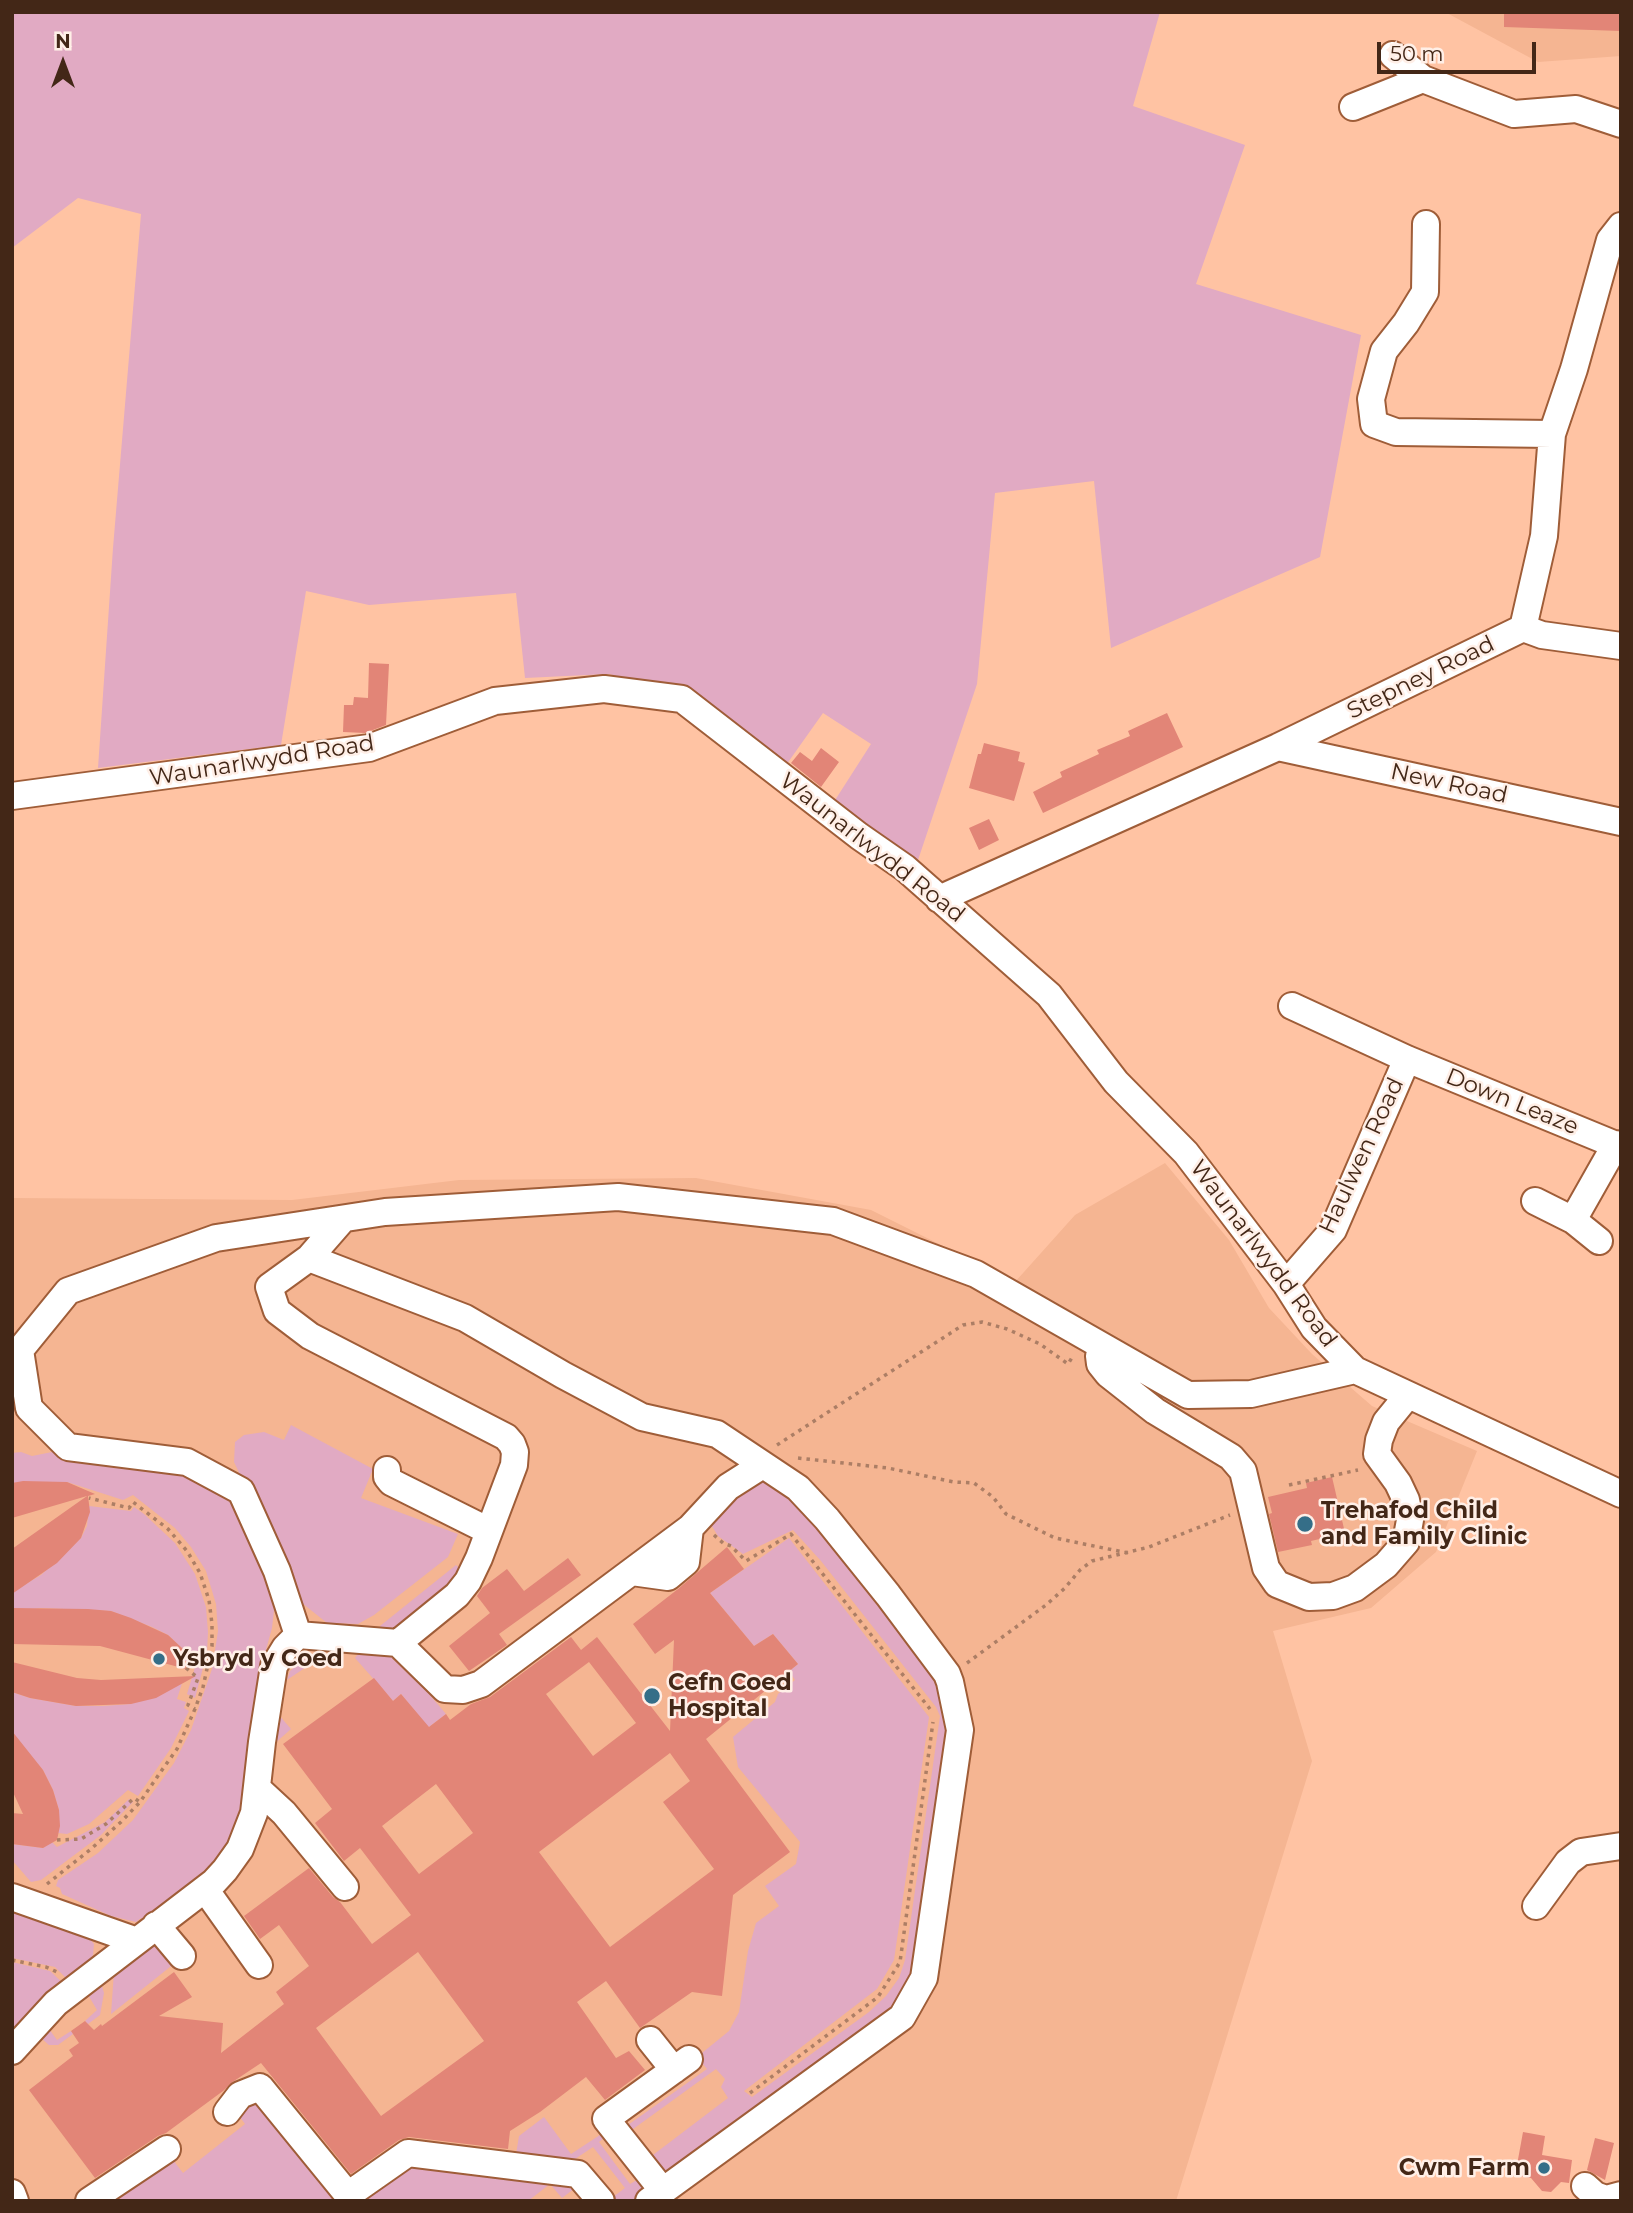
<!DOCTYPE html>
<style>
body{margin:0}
#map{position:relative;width:1633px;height:2213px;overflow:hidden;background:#ffc3a3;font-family:Montserrat,sans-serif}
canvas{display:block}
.frame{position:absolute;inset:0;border:14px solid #432717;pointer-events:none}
.north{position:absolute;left:28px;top:28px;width:70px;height:70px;-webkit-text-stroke:5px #ffefe7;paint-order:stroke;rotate:0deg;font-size:19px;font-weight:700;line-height:28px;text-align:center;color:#432717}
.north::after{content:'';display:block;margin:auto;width:24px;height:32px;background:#432717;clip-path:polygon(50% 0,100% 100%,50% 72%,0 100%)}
.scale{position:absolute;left:1377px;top:42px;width:159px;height:32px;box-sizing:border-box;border:4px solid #432717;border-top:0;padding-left:9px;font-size:21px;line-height:24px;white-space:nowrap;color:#432717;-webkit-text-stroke:5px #ffefe7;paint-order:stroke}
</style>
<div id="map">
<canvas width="1633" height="2213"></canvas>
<div class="frame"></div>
<div class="north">N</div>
<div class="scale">50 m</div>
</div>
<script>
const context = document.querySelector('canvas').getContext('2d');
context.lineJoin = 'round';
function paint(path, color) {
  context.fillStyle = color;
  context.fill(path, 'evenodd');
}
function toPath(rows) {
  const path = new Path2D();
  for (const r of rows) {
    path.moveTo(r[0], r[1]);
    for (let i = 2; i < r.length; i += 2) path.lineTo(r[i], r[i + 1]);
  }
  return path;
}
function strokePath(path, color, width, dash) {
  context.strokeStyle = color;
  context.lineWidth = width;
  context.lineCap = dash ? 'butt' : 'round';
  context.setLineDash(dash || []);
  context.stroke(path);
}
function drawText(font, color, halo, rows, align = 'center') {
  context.font = font + ' Montserrat,sans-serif';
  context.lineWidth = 5;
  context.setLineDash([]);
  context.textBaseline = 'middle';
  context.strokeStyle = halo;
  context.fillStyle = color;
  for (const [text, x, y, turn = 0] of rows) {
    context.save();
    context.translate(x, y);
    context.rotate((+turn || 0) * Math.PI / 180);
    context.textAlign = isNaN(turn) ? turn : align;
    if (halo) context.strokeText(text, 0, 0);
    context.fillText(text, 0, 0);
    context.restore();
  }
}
paint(toPath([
 [1445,12,1621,12,1621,56,1538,62],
 [1165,1163,1229,1240,1269,1308,1312,1354,1372,1406,1477,1451,1436,1552,1371,1608,1273,1631,1312,1761,1176,2201,12,2201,12,1198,292,1200,459,1180,696,1178,871,1210,1015,1282,1075,1215]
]), '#f5b592');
paint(toPath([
 [12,12,1160,12,1133,106,1245,145,1196,284,1361,335,1320,557,1111,648,1094,481,995,493,977,684,915,869,830,808,871,744,823,713,784,768,684,696,609,674,525,678,516,593,369,605,306,591,281,745,98,768,113,548,141,214,78,198,12,248],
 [291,1425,373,1469,361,1498,458,1534,448,1557,374,1615,358,1624,327,1623,302,1603,234,1462,235,1442,244,1435,264,1432,284,1440],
 [57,1451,178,1469,233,1492,266,1574,274,1610,272,1628,259,1675,249,1734,246,1795,243,1814,227,1848,210,1866,145,1922,141,1918,136,1922,111,1916,62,1894,60,1888,56,1886,58,1880,98,1853,133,1820,174,1763,191,1730,212,1669,218,1631,216,1604,206,1571,191,1547,175,1528,133,1495,123,1500,67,1482,12,1483,12,1453,21,1452,32,1456],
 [757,1479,775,1481,803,1500,910,1632,952,1707,918,1974,902,2004,676,2173,661,2173,649,2158,728,2098,721,2087,725,2079,716,2069,629,2132,625,2127,707,2069,697,2057,729,2031,739,2012,748,1951,756,1923,779,1906,765,1886,796,1864,800,1842,738,1767,733,1737,775,1702,778,1694,795,1680,789,1671,798,1664,773,1634,754,1646,710,1593,789,1538,929,1717,894,1960,877,1989,744,2091,752,2097,869,2012,886,1996,899,1978,905,1960,940,1716,936,1707,821,1561,793,1530,743,1554,718,1536,707,1518],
 [89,1506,131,1511,134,1507,144,1514,175,1543,195,1574,206,1607,208,1632,207,1653,195,1698,187,1694,196,1664,185,1661,183,1649,168,1635,152,1627,111,1611,41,1608,12,1612,12,1592,41,1575,81,1538,87,1526],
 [456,1565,458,1567,452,1582,398,1627,379,1630,380,1626],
 [321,1653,321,1657,287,1680,290,1671,297,1665,306,1658],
 [359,1653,394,1653,392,1658,428,1693,446,1714,390,1757,419,1716,401,1694,393,1701,355,1658],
 [183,1680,177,1699,186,1702,184,1708,189,1711,171,1748,138,1796,128,1790,89,1824,67,1834,58,1833,59,1810,53,1790,43,1770,12,1734,12,1692,30,1698,76,1706,103,1706,131,1704],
 [278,1714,291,1729,273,1745],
 [129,1799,133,1802,101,1835,41,1880,31,1882,12,1860,12,1844,43,1848,52,1842,57,1847,105,1822],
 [12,1911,90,1939,94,1944,93,1955,85,1965,67,1979,55,1967,12,1958],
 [151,1940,180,1959,111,2014,114,1972],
 [12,1962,50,1971,65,1985,12,2038],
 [101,1983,104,1993,100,2015,88,2024,85,2021,97,2010,87,1993],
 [49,2029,57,2040,71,2031,73,2034,58,2045,49,2045,41,2038],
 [246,2099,275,2115,345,2201,109,2201,173,2160,183,2173,245,2124,237,2113],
 [544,2117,571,2154,606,2131,609,2134,599,2142,630,2184,642,2177,644,2184,640,2197,636,2201,616,2201,613,2197,625,2188,593,2147,575,2159,575,2161,515,2160,519,2136],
 [409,2162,579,2185,562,2198,550,2184,528,2201,348,2201]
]), '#e1aac3');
paint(toPath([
 [1504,12,1621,12,1621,31,1504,27],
 [369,663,389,664,386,725,365,733,343,732,344,705,353,705,354,697,368,698],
 [1167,713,1183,747,1043,813,1033,792,1062,777,1060,772,1099,754,1097,750,1130,736,1128,731],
 [984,743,1020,752,1018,761,1025,763,1014,801,969,788,978,754,981,754],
 [821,748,839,762,821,787,791,763,800,752,812,761],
 [989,819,999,840,979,850,969,828],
 [1332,1477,1345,1533,1311,1541,1312,1545,1278,1552,1269,1514,1272,1513,1268,1497,1307,1488,1306,1483],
 [23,1481,67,1482,95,1494,88,1496,90,1512,81,1538,57,1563,12,1594,12,1549,87,1496,12,1518,12,1483],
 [727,1547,744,1569,710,1593,754,1646,773,1634,798,1664,706,1739,790,1852,733,1895,722,1996,692,1992,640,2028,606,1981,577,2002,616,2058,629,2051,645,2070,605,2100,586,2077,540,2112,510,2131,508,2149,409,2137,399,2140,351,2174,261,2063,234,2081,223,2091,166,2133,158,2136,95,2178,29,2090,73,2056,69,2050,79,2043,71,2031,85,2021,94,2030,101,2024,102,2026,174,1972,192,1997,159,2016,223,2023,221,2053,284,2004,276,1992,309,1966,279,1925,260,1939,244,1916,309,1868,333,1897,340,1902,372,1944,411,1915,360,1848,344,1861,315,1823,332,1809,283,1744,374,1678,393,1701,401,1694,429,1727,446,1714,450,1720,471,1704,490,1697,571,1637,581,1650,597,1637,670,1731,674,1640,655,1654,633,1624,678,1589],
 [589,1662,636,1723,593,1756,546,1694],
 [670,1753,690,1781,663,1802,714,1869,610,1947,539,1852],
 [436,1784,473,1833,419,1874,382,1826],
 [418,1952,484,2041,381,2116,316,2028],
 [568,1558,581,1575,499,1634,507,1645,469,1671,449,1646,490,1613,477,1596,482,1588,507,1569,524,1591],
 [12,1608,88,1609,111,1611,131,1618,168,1635,183,1649,186,1669,100,1646,12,1644],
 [12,1662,77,1678,101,1680,196,1676,156,1698,131,1704,76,1706,30,1698,12,1692],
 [12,1731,43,1770,53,1790,59,1810,60,1826,57,1840,43,1848,12,1844,12,1813,23,1814,12,1790],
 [1523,2132,1545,2136,1542,2155,1572,2160,1569,2183,1561,2182,1551,2192,1542,2191,1531,2178,1515,2176],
 [1595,2138,1614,2143,1605,2180,1587,2170]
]), '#e28577');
const minor = toPath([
 [1393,55,1423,79,1514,114,1576,109,1621,124],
 [1353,107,1423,79],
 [1426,224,1425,292,1406,323,1384,351,1371,399,1374,424,1396,432,1552,434],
 [1523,628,1542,635,1621,646],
 [1278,747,1621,822],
 [12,796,369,748,495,701,604,689,682,699,859,836,905,868,1049,995,1116,1082,1186,1153,1286,1284,1314,1328,1355,1370,1621,1494],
 [939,899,1278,747,1523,628,1544,536,1552,434,1574,369,1610,240,1621,226],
 [1292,1006,1407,1059,1621,1147],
 [1535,1201,1573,1220,1599,1241],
 [343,1219,309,1258,269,1287,277,1311,310,1336,506,1437,512,1444,515,1452,514,1465,479,1558,468,1581,457,1595,398,1643],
 [1573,1220,1616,1144],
 [309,1258,465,1318,563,1375,642,1417,717,1434,798,1488,827,1519,888,1595,947,1674,950,1682,960,1730,924,1978,902,2017,649,2201],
 [1286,1284,1333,1230,1407,1059],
 [1103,1347,1099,1356,1100,1364,1108,1374,1155,1411,1231,1457,1243,1471,1266,1568,1277,1584,1309,1597,1333,1596,1355,1588,1386,1565,1406,1542,1410,1520,1406,1500,1398,1483,1377,1454,1379,1440,1386,1422,1408,1395],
 [387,1470,387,1477,391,1482,489,1531],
 [632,1572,668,1577,686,1562,690,1528],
 [298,1635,277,1571,241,1491,187,1462,68,1447,29,1408,20,1350,68,1291,216,1238,385,1212,618,1197,833,1221,976,1274,1188,1395,1251,1394,1355,1370],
 [257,1788,284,1813,345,1887],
 [205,1889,259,1965],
 [12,1897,137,1941],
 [1536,1906,1568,1862,1581,1852,1621,1846],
 [156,1925,182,1956],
 [650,2040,674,2070],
 [12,2051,56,2003,214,1882,225,1870,240,1849,254,1813,262,1742,274,1666,285,1648,298,1635,398,1643,445,1689,463,1690,481,1684,690,1528,728,1487,761,1466],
 [227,2112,240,2095,260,2087,348,2195,408,2153,578,2174,601,2201],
 [1585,2186,1595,2195,1606,2199,1621,2195],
 [663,2191,606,2119,689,2059],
 [12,2193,15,2201],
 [89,2201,167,2149]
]);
strokePath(minor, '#9f5d38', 30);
strokePath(toPath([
 [777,1445,963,1325,982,1322,1007,1329,1040,1344,1068,1364,1073,1356],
 [798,1458,888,1468,954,1482,974,1483,993,1497,1006,1514,1055,1538,1128,1553],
 [1289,1485,1358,1470],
 [714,1535,723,1543,731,1546,746,1561,791,1534,930,1709],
 [967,1663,1046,1605,1065,1588,1080,1570,1092,1561,1149,1547,1230,1515],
 [186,1668,198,1678,188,1705,195,1709],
 [57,1840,81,1839,106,1824,134,1798,140,1802],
 [47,1884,91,1849,121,1822,140,1802,162,1770,177,1749,195,1709,203,1687,212,1646,212,1624,209,1600,200,1573,187,1551,168,1529,133,1502,129,1508,89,1498],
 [12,1960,46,1967,57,1972],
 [750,2093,878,1997,900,1962,933,1722]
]), '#ac7e65', 3.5, [3.5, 5]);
strokePath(minor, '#fff', 26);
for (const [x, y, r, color] of [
 [1305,1524,9,"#356e88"],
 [159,1659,7,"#356e88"],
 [652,1696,9,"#356e88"],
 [1544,2168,7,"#356e88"]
]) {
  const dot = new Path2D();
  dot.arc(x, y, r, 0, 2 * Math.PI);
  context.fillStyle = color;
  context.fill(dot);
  strokePath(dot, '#ffefe7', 2.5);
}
drawText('23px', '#432717', '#ffefe7', [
 ["Stepney Road",1421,678,-26],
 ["Waunarlwydd Road",262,761,-9],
 ["New Road",1449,784,12],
 ["Waunarlwydd Road",872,848,38],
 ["Down Leaze",1512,1102,22],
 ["Haulwen Road",1362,1156,-65],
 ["Waunarlwydd Road",1263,1254,53]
]);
drawText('bold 23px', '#432717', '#ffefe7', [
 ["Trehafod Child",1321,1511],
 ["and Family Clinic",1321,1537],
 ["Ysbryd y Coed",173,1659],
 ["Cefn Coed",668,1683],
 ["Hospital",668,1709],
 ["Cwm Farm",1530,2168,"right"]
], 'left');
</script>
